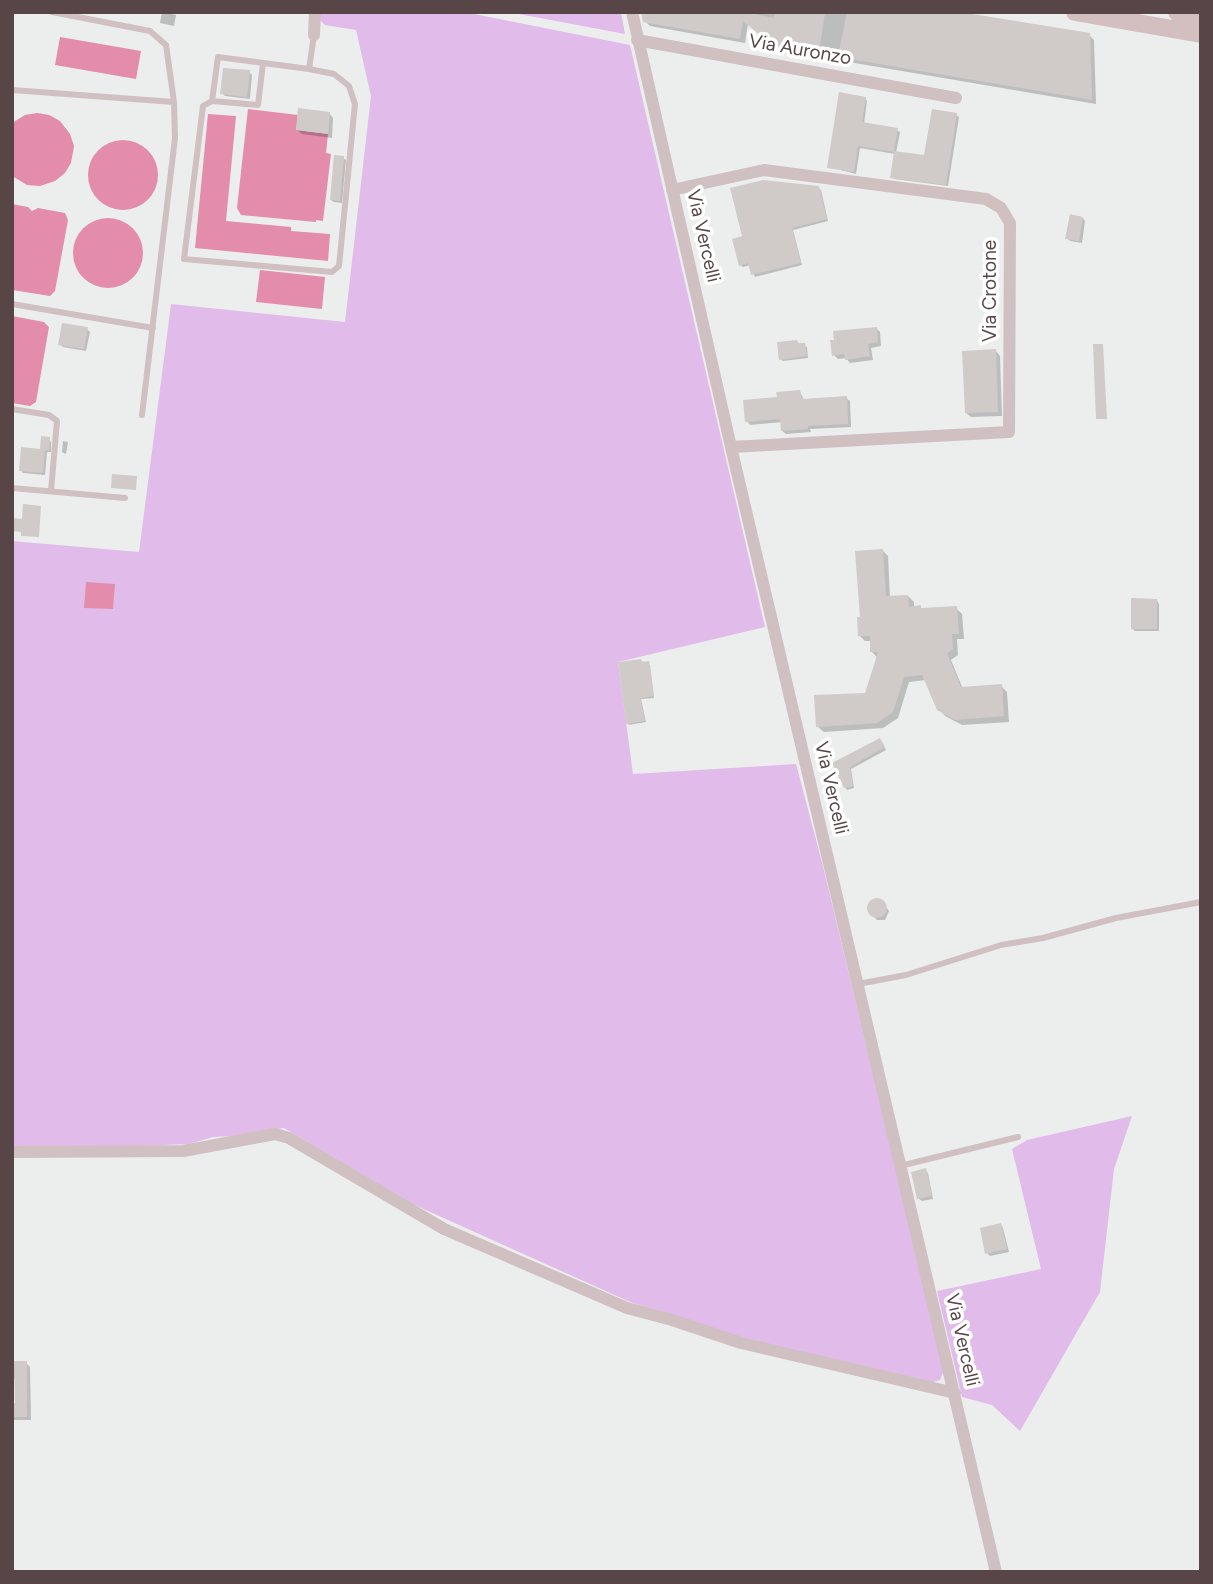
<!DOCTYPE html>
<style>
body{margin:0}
#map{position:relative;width:1213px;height:1584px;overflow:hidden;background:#ebeeed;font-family:Figtree,sans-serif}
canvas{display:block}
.frame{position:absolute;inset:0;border:14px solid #574547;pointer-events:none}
</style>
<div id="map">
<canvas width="1213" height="1584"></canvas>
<div class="frame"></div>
</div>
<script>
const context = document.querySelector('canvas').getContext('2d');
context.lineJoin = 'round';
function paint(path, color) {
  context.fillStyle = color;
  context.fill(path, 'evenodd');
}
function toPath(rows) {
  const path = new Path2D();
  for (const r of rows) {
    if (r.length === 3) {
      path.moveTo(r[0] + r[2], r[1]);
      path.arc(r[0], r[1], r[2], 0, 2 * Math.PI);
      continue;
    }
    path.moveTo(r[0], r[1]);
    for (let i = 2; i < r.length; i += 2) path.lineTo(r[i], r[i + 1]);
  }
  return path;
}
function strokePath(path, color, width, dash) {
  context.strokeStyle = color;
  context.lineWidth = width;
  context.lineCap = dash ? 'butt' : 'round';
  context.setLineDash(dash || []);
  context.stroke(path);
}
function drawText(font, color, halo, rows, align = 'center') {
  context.font = font + ' Figtree,sans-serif';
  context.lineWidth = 7;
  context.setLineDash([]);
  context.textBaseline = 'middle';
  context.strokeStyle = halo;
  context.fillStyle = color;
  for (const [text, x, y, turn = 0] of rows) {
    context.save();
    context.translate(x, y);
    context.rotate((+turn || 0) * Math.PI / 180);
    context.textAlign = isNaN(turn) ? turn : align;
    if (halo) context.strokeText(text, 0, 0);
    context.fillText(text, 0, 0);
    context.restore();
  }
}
paint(toPath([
 [319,12,464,12,630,45,765,627,618,662,633,774,796,764,823,866,944,1370,940,1380,930,1383,743,1339,630,1302,408,1202,284,1128,236,1136,213,1137,189,1144,81,1148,12,1147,12,541,139,552,171,304,345,322,371,96,356,30,325,25,318,18],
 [508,12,621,12,625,34],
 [1132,1116,1114,1169,1100,1292,1020,1431,992,1405,962,1397,937,1291,1041,1269,1012,1149,1027,1140]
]), '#e1bcea');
paint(toPath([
 [60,37,141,51,136,79,55,65],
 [248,109,298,115,296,130,328,134,326,153,331,154,323,221,316,220,316,222,241,215,237,208],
 [37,113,49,115,60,121,70,134,74,146,71,163,65,173,55,181,40,186,27,185,12,176,12,123,25,115],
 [208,114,236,116,226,221,291,227,291,231,330,234,328,261,195,248],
 [123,175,35],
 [12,204,28,207,32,211,38,208,65,213,68,220,55,291,50,296,12,290],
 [108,253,35],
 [260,270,325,277,322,309,256,302],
 [12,316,44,322,49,327,36,402,30,406,12,403],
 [86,582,115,584,113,609,84,608]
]), '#e38cac');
paint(toPath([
 [162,12,176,15,174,26,160,23],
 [644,12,949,12,1089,35,1094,40,1096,104,796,53,793,49,774,46,748,24,745,43,650,26,645,21],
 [249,72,252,75,250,99,225,96,222,93],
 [865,98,867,101,864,124,897,130,900,132,896,153,925,157,956,115,959,117,948,186,895,179,892,177,895,154,860,148,856,174,829,167],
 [329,113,333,118,332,138,302,134,297,130],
 [343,158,346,160,342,203,334,202,331,200],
 [818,188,821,190,828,221,793,230,802,265,755,277,750,265,743,267,740,265],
 [1083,218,1085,221,1082,243,1070,241,1067,238],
 [876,328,880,332,881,346,871,348,873,360,850,363,846,358,838,359,834,355],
 [87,329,90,332,86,351,63,347,60,344],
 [797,342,807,347,808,358,783,361,781,359],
 [996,351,1000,356,1002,416,971,417,966,413],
 [800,392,804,400,846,398,850,401,851,427,810,429,811,432,786,434,782,431,782,422,750,425,747,421,779,398],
 [49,439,51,442,51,452,47,452,45,475,23,473,21,470,41,451],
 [63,441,68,442,66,454,62,452],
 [882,550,888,556,890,598,908,596,914,602,914,608,923,610,956,608,962,614,964,639,957,639,958,655,951,660,963,689,1001,686,1007,692,1009,722,962,725,945,716,939,709,926,680,909,682,898,718,883,728,824,732,818,727,866,695,878,658,872,652,872,641,865,641,859,635,861,619],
 [1157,601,1159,604,1159,631,1135,631,1132,628],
 [641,661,650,665,654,698,641,699,646,722,629,725,627,723],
 [882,743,886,750,851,769,854,788,847,790,834,764],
 [878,900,882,901,889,911,885,920,877,920,869,910,870,902],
 [925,1170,928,1173,933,1199,922,1201,919,1199],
 [1001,1225,1003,1228,1009,1252,990,1256,987,1253],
 [12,1363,26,1363,30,1367,31,1420,12,1420,12,1405,16,1405,16,1379,12,1379]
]), '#0003');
paint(toPath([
 [641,12,745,12,774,18,775,12,825,12,819,53,768,42,743,21,740,39,643,22],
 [847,12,960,12,1090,33,1092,100,838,57],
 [223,68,250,70,247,97,220,94],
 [839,92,866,97,862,122,898,128,894,151,924,155,932,109,957,113,946,185,890,178,894,152,858,146,854,172,827,168],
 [298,108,330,112,328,134,296,130],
 [334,155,344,156,340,201,330,200],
 [763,180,819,186,827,219,792,228,801,263,751,275,748,263,739,266,732,239,742,236,730,188],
 [1070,214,1083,217,1079,241,1065,239],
 [62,323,88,327,84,349,58,345],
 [877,327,878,342,868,344,870,356,845,360,844,354,832,356,830,340,834,340,833,331],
 [797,340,798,343,805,343,807,356,779,360,777,342],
 [1093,344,1103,344,1107,419,1096,419],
 [996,349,998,412,965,413,962,351],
 [800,390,802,399,847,396,848,424,808,426,808,429,781,431,780,419,745,422,743,400,777,397,776,392],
 [41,436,50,437,49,451,45,450,43,473,19,471,21,447,40,449],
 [112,474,137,476,136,490,111,488],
 [23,504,41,506,39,537,21,536,21,532,12,531,12,518,22,519],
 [883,549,886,596,908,595,909,607,921,605,921,608,957,606,959,634,952,634,953,649,947,654,961,687,1002,684,1004,716,955,720,937,710,922,675,904,677,893,712,877,723,816,727,814,695,865,693,878,652,870,652,870,636,858,636,857,617,860,617,855,551],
 [1131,598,1157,599,1157,629,1131,629],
 [641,659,642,662,649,661,654,696,640,698,645,721,626,724,618,662],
 [880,738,885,747,850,767,853,786,844,788,832,763],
 [877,908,10],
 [926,1168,932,1196,917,1199,911,1172],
 [1001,1223,1007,1249,985,1254,980,1228],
 [14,1361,27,1361,27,1417,12,1417,12,1403,15,1403]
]), '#d0cac9');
strokePath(toPath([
 [52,12,150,31,166,45,174,102,175,138,142,415],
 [309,69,334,74,349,86,355,104,339,266,332,272,184,259,203,106,212,101,218,57,309,69,314,35],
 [12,90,174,102],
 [212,101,258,105,263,63],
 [12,304,153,328],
 [12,409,49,415,57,421,51,491],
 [12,488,125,498],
 [858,984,906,975,1001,945,1043,938,1116,918,1201,902],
 [900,1166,1018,1137]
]), '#d0c0c1', 6);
strokePath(toPath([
 [632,12,731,447,996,1572],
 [314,35,315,12],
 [637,40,956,98],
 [672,190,764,170,986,199,1001,208,1010,223,1009,432,731,447],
 [12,1152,183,1151,275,1134,289,1138,444,1229,627,1308,672,1320,741,1343,955,1393]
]), '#d0c0c1', 12);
strokePath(toPath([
 [1075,12,1201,34],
 [1177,12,1201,16]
]), '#d3bfc0', 18);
drawText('19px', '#574547', '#fff', [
 ["Via Auronzo",800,50,10],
 ["Via Vercelli",703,236,77],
 ["Via Crotone",990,291,-90],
 ["Via Vercelli",831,788,77],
 ["Via Vercelli",962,1340,77]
]);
</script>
